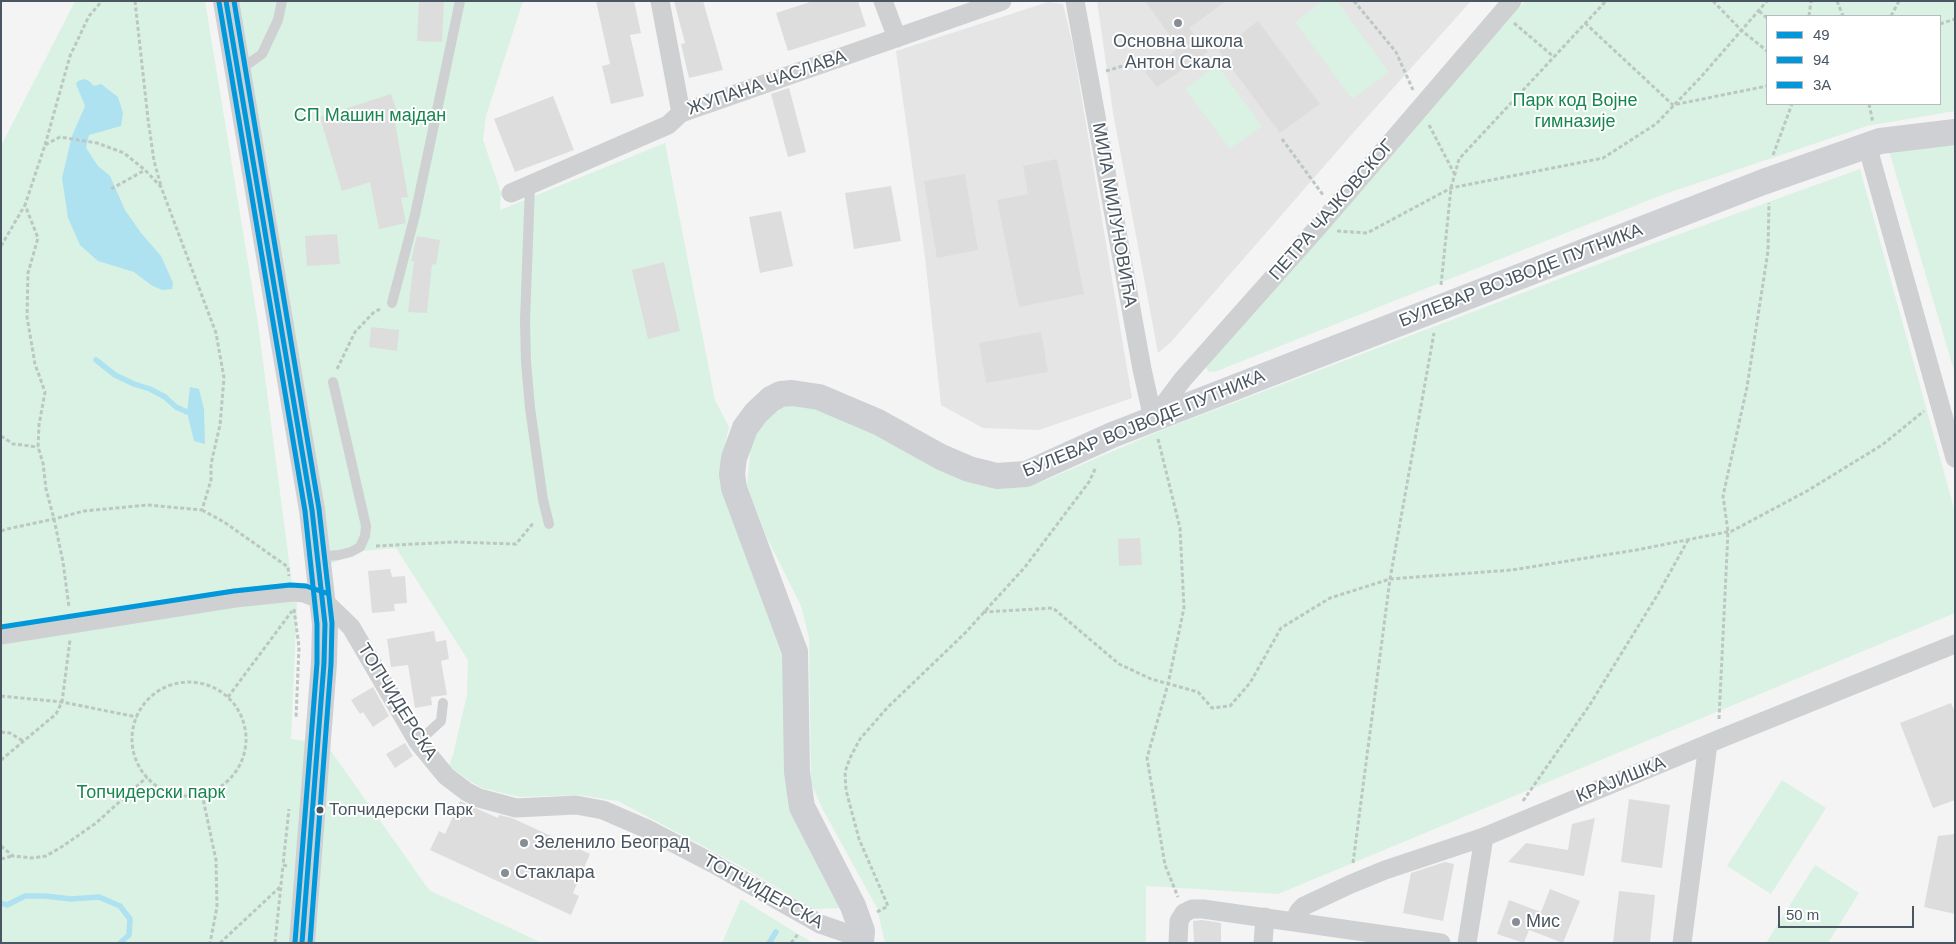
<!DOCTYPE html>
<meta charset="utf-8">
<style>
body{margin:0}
#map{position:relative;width:1956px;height:944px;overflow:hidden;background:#f4f4f4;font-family:Helvetica,sans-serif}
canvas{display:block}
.frame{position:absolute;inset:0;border:2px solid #4a5661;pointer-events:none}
.legend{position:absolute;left:1766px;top:15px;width:175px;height:90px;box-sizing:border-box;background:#fff;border:1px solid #b7bbc0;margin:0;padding:6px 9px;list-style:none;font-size:15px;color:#4a5661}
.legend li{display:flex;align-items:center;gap:10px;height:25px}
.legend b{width:25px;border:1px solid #b7bbc0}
.scale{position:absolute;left:1778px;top:906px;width:136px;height:22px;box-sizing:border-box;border:2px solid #4a5661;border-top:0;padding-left:6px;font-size:15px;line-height:18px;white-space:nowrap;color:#4a5661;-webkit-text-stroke:4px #fff;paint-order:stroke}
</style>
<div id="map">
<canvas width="1956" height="944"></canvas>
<div class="frame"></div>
<ul class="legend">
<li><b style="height:6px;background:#0098da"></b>49</li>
<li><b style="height:6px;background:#0098da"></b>94</li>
<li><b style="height:6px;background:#0098da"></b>3A</li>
</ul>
<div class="scale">50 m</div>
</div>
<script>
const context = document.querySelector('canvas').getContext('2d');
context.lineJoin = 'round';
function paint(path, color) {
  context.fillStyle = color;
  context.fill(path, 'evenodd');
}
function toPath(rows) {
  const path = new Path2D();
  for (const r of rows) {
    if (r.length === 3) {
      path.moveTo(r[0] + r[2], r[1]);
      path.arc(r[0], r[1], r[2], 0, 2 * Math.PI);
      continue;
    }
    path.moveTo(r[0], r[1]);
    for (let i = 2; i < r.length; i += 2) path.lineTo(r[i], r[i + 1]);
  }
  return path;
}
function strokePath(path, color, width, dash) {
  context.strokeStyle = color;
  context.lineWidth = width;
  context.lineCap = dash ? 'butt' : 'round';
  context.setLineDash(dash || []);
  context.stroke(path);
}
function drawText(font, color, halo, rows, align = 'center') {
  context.font = font + ' Helvetica,sans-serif';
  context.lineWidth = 4;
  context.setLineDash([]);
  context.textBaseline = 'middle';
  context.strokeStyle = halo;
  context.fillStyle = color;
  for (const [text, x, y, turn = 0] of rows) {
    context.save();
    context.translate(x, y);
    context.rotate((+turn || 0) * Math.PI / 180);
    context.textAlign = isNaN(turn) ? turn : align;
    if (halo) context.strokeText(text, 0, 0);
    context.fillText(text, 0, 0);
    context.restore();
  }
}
paint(toPath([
 [1097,1,1471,1,1353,133,1171,342,1158,353,1113,113],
 [1048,2,1063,4,1073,46,1132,398,1039,430,983,428,941,405,925,257,896,51]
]), '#e6e5e6');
paint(toPath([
 [75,1,205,1,258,323,293,592,297,603,291,739,326,744,429,890,542,943,1,943,1,146],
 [235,1,523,1,486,116,483,140,501,193,500,210,665,143,715,400,729,427,723,453,781,630,788,775,841,908,813,909,748,870,618,801,579,795,520,797,482,788,471,782,449,766,453,755,467,695,468,660,396,548,362,551,328,565],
 [1323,1,1337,1,1389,72,1352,99,1295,22],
 [1525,1,1955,1,1955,111,1867,126,1662,195,1217,371,1209,372,1205,366],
 [1767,16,1940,16,1940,104,1767,104],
 [1217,65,1262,126,1230,149,1185,89],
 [1955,145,1955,374,1889,151],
 [1860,169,1955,512,1955,613,1278,894,1146,886,1146,943,885,943,877,908,823,810,811,783,809,638,801,606,767,538,747,485,751,444,770,412,803,401,1023,487,1046,480,1162,430,1638,249],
 [1782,780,1826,808,1771,894,1727,866],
 [1815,865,1859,893,1828,943,1766,943],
 [741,899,813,943,722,943]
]), '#d9f2e3');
paint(toPath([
 [84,79,89,81,94,86,101,84,118,97,123,113,121,126,89,135,86,148,98,166,110,176,125,210,141,233,161,256,173,283,172,289,162,290,151,285,134,272,98,261,80,245,68,218,62,178,72,136,85,106,76,84,78,81],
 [190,387,199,389,204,409,205,444,194,441,187,412]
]), '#aee2f0');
strokePath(toPath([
 [96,360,115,375,134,384,150,389,165,397,176,407,187,412],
 [1,903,7,905,25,896,45,896,71,899,99,897,120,906,130,919,129,935,120,943],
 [769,943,776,932]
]), '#aee2f0', 5.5);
paint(toPath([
 [419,1,444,1,442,42,417,41],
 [596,1,634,1,641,33,630,35,644,96,611,104,602,66,610,64],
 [674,1,703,1,723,70,689,78,681,44,685,43],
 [813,1,858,1,866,26,788,51,776,13],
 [1145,1,1226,1,1189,28,1208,52,1157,87,1145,72,1179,48],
 [1258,21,1320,104,1280,133,1219,51],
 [789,88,806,152,788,157,771,94],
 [391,94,400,120,395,122,408,197,401,198,406,223,379,229,370,182,342,191,320,117],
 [553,96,574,150,515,172,494,119],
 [1057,159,1084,294,1019,307,997,200,1028,194,1023,166],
 [965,174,978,250,937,258,924,181],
 [891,186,901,241,854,249,845,193],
 [781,211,793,266,760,273,749,217],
 [337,234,340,264,307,266,305,236],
 [417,236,440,240,436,265,432,264,427,313,408,312,414,261,411,261],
 [664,262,680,331,648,339,632,270],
 [371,327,399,330,397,351,369,347],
 [1041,332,1048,372,986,383,979,343],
 [1140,538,1142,565,1119,566,1118,539],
 [390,569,392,577,405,576,407,603,394,604,395,611,372,613,368,571],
 [434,631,436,642,446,640,449,659,441,661,447,695,431,697,432,705,415,708,408,665,391,667,387,639],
 [373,687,389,716,373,727,363,712,360,714,351,700],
 [1951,703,1955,712,1955,800,1933,808,1900,723],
 [405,743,413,756,395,768,386,754],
 [1629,799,1670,805,1662,868,1621,862],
 [460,801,498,818,499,815,512,818,590,854,573,893,579,896,571,915,430,850,439,831,445,834],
 [1595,818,1584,876,1508,862,1526,843,1568,850,1572,824],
 [1955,834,1955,914,1924,907,1938,836],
 [1445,862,1454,864,1443,921,1403,913,1411,873],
 [1550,889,1580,901,1563,943,1529,930,1524,943,1497,934,1509,900,1541,912],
 [1619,891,1655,895,1650,943,1613,943],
 [1202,920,1221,923,1221,943,1194,943,1193,921]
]), '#ddddde');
strokePath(toPath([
 [135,1,148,119,154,161,161,186],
 [1354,1,1396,52,1413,90],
 [1713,1,1741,30,1767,51],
 [1837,1,1843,16],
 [1759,11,1767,18],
 [1809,16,1811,1],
 [1891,16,1899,1],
 [1514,23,1554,57],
 [1585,23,1673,105,1767,86],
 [1940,24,1955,19],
 [1106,71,1149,58],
 [1869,104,1873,123],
 [1429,125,1455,175],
 [1282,139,1323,195],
 [45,145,70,56,89,16,102,1],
 [1773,155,1792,104],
 [111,189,145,170],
 [1337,231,1367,233,1451,188,1603,158,1656,124,1700,78,1767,1],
 [1,246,25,205],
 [1441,285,1451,188,1459,159,1606,1],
 [337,369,355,332,373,313,380,309],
 [1,436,13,444,38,447],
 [1158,439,1180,528,1184,608,1168,684,1147,758,1165,865,1178,897],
 [202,510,224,522,288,567,289,576],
 [1,531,7,529,54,519,84,511,148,505,202,510,211,480,211,464,220,425,224,378,216,333,161,187,145,170,124,153,97,143,60,137,45,145,25,205,38,238,28,273,27,317,35,364,45,392,39,425,38,447,43,463,46,489,54,519,63,562,69,607],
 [376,546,454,542,516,544,534,522],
 [294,609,299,647,296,718],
 [983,612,1053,608,1119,664,1151,679,1198,692,1212,708,1230,706,1250,683,1281,628,1330,598,1390,579,1512,570,1636,550,1732,531,1807,491,1882,445,1924,411],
 [189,739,57],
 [1,696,62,702,137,717],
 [228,697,292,611],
 [1719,719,1728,532,1723,496,1747,387,1768,251,1769,203],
 [1,732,10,733,23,741],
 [1,760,56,714,62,702,70,640],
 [202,794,216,860,217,907,210,943],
 [1523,801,1589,706,1658,594,1688,540],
 [1,846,13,856,32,858,46,856,63,846,96,823,147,777],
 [1,859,12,856],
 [1353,863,1390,579,1434,333],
 [287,866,283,865,289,809],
 [877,912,888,906,859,839,851,809,846,790,845,772,850,758,860,739,887,708,966,632,1025,567,1089,482,1096,467],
 [220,943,280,887],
 [275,943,283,865],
 [791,943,799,933]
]), '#bcc7c4', 3, [4, 2.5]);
strokePath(toPath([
 [237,66,248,64,262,54,278,20,282,1],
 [530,185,525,321,526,362,530,408,543,500,549,524],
 [392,303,415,215,460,1],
 [318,557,339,555,351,552,360,547,365,536,366,526,333,382],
 [418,742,441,721,443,703]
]), '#ced0d2', 10);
strokePath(toPath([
 [660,1,681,113],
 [883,1,897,38],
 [1075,1,1142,369,1153,419],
 [1867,145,1955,458],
 [511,193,668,125,681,113,1002,1],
 [1153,419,1183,379,1319,226,1512,1],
 [1,635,235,598,293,592,304,593,323,600,351,627,418,742,446,776,467,792,479,798,516,808,576,805,603,810,647,829,714,864,820,924,846,933,862,931],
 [1294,921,1299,911,1304,906,1351,884,1385,870,1484,837,1722,738,1955,644],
 [1178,943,1179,921,1184,913,1192,909,1203,909,1441,943],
 [1263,943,1265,917],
 [1467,943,1484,837],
 [1682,943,1708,744]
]), '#ced0d2', 19);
strokePath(toPath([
 [226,1,312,510,325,624,324,663,302,943],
 [861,943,862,931,853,906,802,807,797,772,795,652,734,488,732,474,734,458,745,428,756,413,771,399,781,394,792,393,819,397,878,422,941,457,969,469,997,476,1026,474,1112,435,1763,182,1880,141,1955,132]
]), '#ced0d4', 26);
strokePath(toPath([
 [226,1,312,510,325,624,324,663,302,943]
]), '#0098da', 5);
strokePath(toPath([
 [219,2,305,511,317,624,317,663,295,942]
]), '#0098da', 5);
strokePath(toPath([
 [234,1,319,509,332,623,331,664,310,943],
 [1,627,234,591,290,585,306,586,326,593]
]), '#0098da', 5);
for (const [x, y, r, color] of [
 [1178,23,5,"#868d94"],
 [320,810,4.5,"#4a5661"],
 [524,843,5,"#868d94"],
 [505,873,5,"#868d94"],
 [1516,922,5,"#868d94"]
]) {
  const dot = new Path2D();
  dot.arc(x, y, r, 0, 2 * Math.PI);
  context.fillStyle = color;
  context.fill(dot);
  strokePath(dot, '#fff', 2);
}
drawText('17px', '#4a5661', '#fff', [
 ["Топчидерски Парк",329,810]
], 'left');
drawText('18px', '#4a5661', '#fff', [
 ["Основна школа",1178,42,"center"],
 ["Антон Скала",1178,63,"center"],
 ["Зеленило Београд",534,843],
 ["Стаклара",515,873],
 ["Мис",1526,922]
], 'left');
drawText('18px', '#4a5661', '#fff', [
 ["ЖУПАНА ЧАСЛАВА",767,83,-19],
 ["ПЕТРА ЧАЈКОВСКОГ",1332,210,-49],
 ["МИЛА МИЛУНОВИЋА",1114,215,80],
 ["БУЛЕВАР ВОЈВОДЕ ПУТНИКА",1521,276,-21],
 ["БУЛЕВАР ВОЈВОДЕ ПУТНИКА",1144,424,-22],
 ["ТОПЧИДЕРСКА",397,702,58],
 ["КРАЈИШКА",1621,780,-22],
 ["ТОПЧИДЕРСКА",763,892,29]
]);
drawText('18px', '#17864f', '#fff', [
 ["Парк код Војне",1575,101],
 ["гимназије",1575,122],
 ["СП Машин мајдан",370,116],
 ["Топчидерски парк",151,793]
]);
</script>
